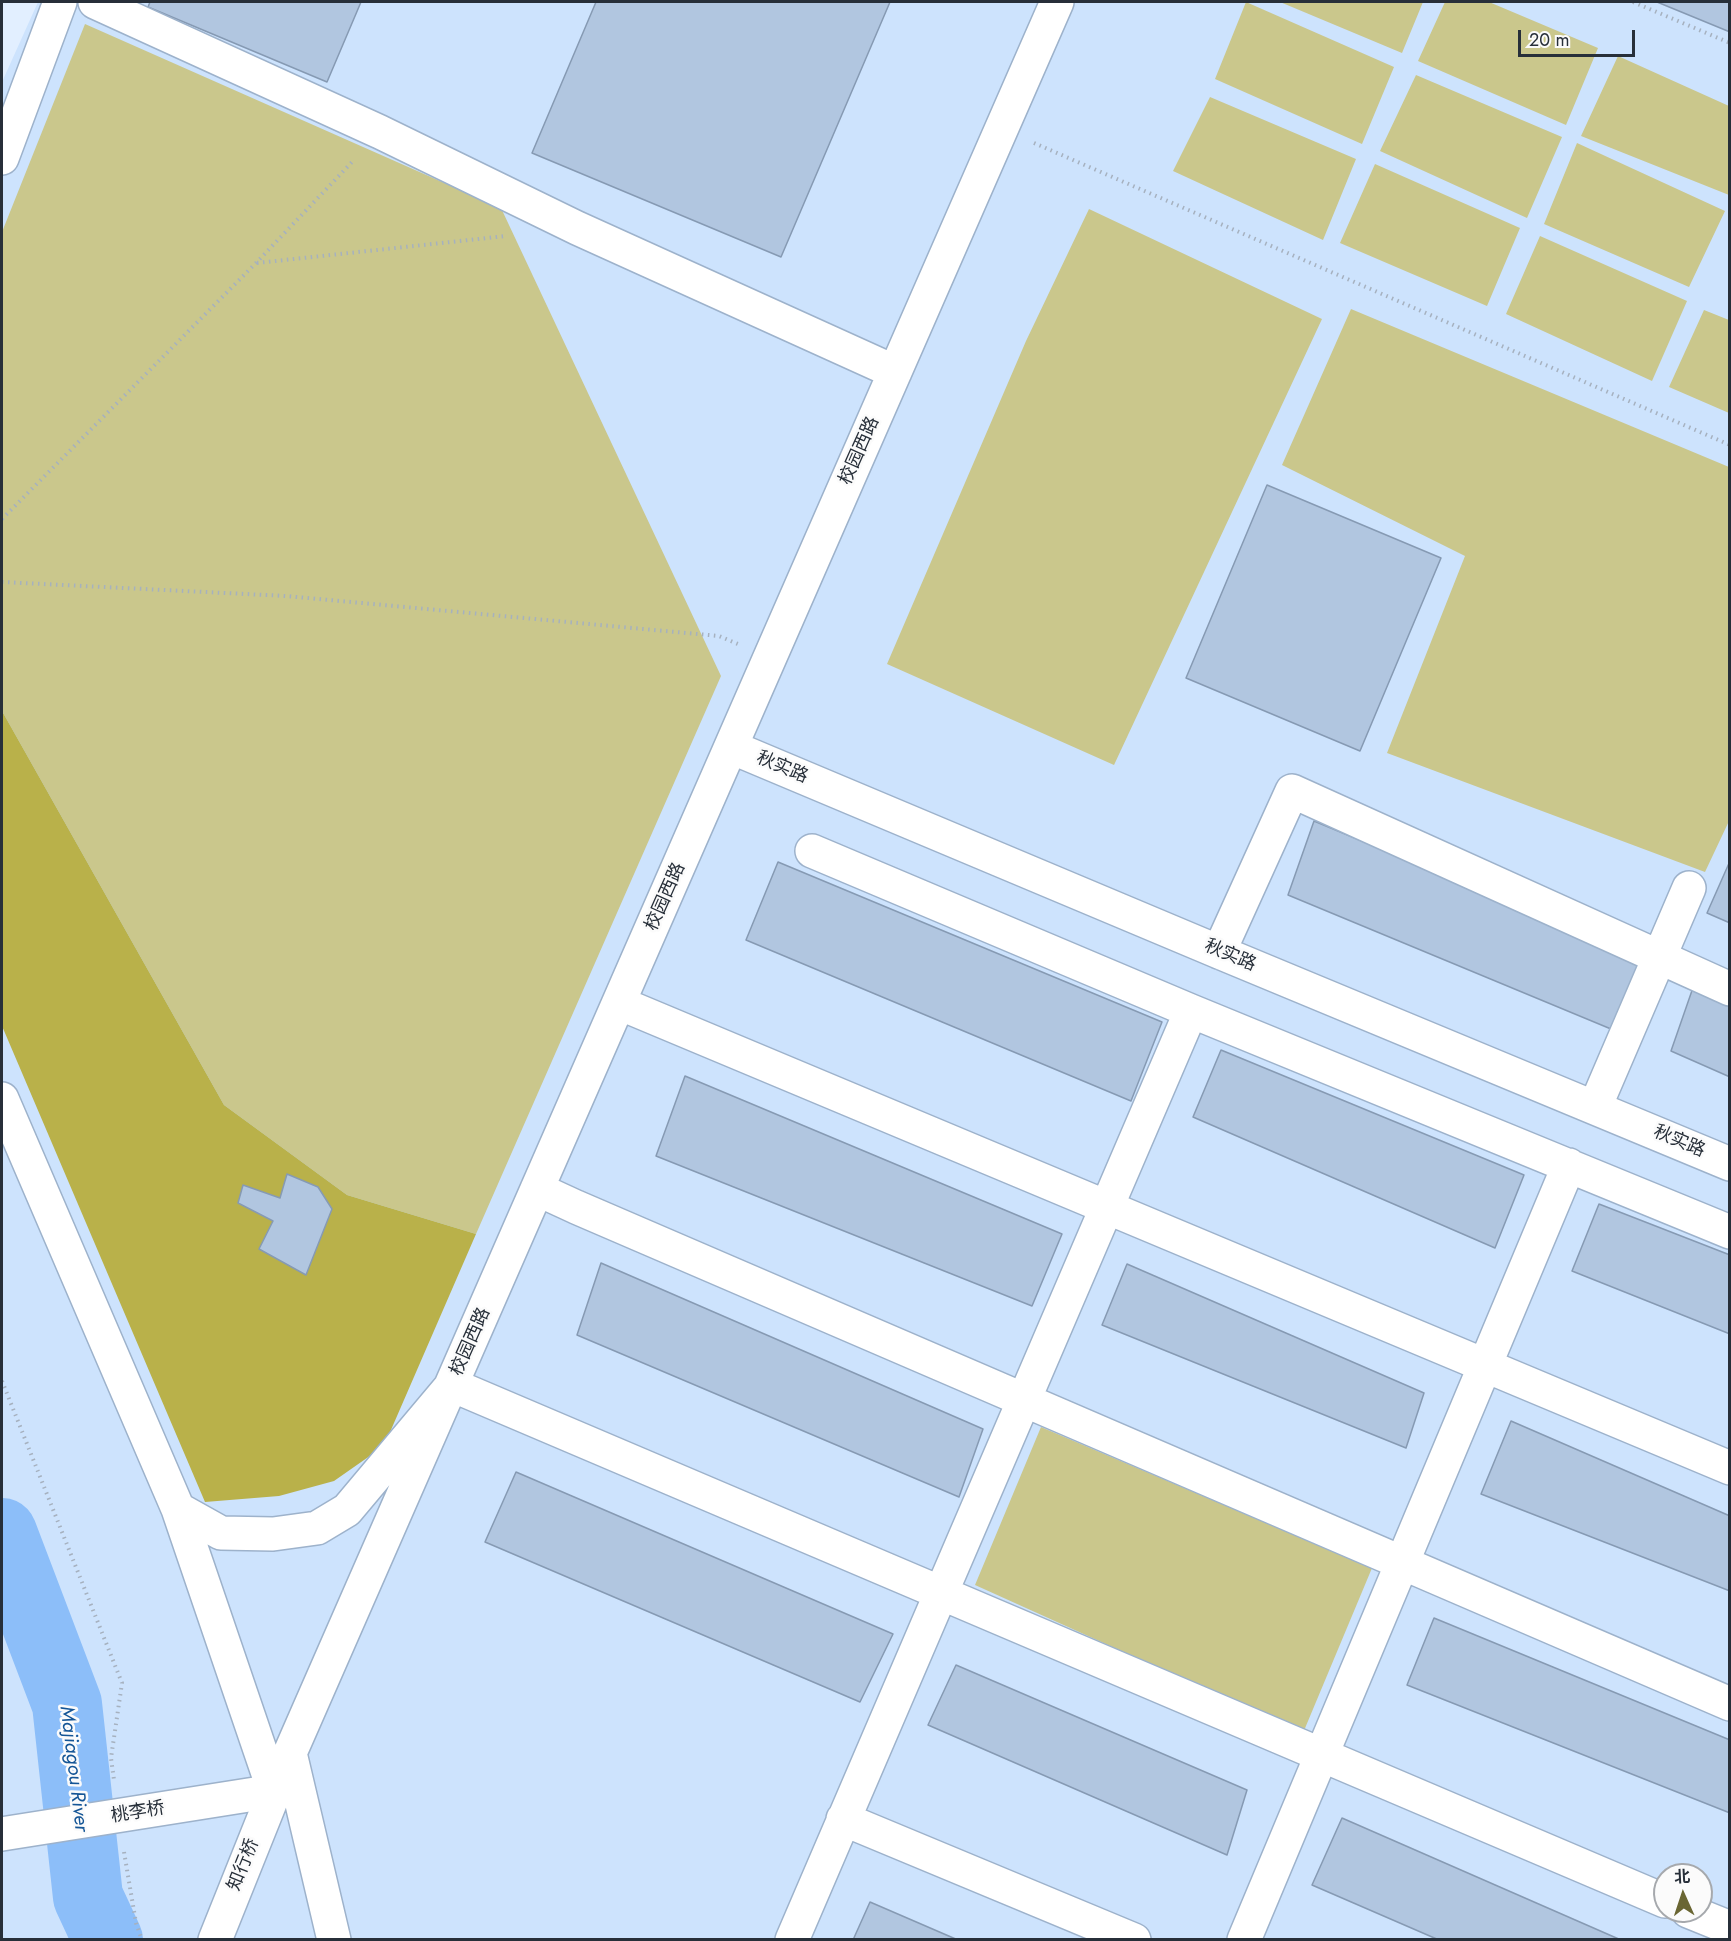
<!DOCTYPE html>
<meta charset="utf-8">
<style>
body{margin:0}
#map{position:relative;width:1731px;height:1941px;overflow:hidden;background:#e2efff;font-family:Jost,"Noto Sans SC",sans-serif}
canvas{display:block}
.frame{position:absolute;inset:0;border:3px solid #272f39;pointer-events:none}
.north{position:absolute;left:1653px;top:1863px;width:60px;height:60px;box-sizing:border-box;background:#fbfbfb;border:2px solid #a6a9ad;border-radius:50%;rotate:357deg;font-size:16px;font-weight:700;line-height:24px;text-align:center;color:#272f39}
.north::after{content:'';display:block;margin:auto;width:21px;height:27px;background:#6a6633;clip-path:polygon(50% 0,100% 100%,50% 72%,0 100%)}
.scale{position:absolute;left:1518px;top:30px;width:117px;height:27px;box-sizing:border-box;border:3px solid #272f39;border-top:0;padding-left:8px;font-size:18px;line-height:21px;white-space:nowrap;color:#272f39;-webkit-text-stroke:4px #fbfbfb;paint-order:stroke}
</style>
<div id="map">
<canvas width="1731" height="1941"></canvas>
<div class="frame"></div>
<div class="north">北</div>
<div class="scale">20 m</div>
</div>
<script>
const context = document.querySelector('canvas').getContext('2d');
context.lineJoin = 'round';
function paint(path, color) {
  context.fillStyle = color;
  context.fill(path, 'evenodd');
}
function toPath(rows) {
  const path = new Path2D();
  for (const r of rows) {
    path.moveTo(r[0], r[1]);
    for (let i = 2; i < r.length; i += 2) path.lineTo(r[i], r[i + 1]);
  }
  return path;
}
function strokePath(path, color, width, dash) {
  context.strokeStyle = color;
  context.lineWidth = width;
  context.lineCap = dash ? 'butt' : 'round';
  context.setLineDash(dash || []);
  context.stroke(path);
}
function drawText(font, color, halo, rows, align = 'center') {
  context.font = font + ' Jost,"Noto Sans SC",sans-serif';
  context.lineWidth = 5;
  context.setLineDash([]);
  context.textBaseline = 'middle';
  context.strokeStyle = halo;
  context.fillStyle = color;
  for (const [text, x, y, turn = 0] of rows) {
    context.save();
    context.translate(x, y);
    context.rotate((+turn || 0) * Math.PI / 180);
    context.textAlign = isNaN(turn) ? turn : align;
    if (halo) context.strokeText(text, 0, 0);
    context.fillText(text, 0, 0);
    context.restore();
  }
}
paint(toPath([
 [38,2,1729,2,1729,1939,2,1940,2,82],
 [1665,1875,1701,1875,1701,1911,1665,1911]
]), '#cde3fd');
paint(toPath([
 [1246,2,1394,67,1362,144,1215,79],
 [1280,2,1423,2,1402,53],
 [1445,2,1489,2,1598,48,1566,125,1418,61],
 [85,24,501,208,721,676,476,1234,347,1195,224,1105,2,711,2,232],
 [1618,56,1729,106,1729,195,1581,136],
 [1416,75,1562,137,1527,218,1380,151],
 [1210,97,1356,159,1323,240,1173,171],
 [1577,143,1725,211,1689,287,1544,224],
 [1375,164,1520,228,1487,306,1340,243],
 [1089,209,1322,319,1114,765,887,664,1026,341],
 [1540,236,1687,301,1652,381,1506,314],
 [1351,309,1729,467,1729,821,1705,872,1387,753,1465,556,1282,465],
 [1704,310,1729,320,1729,413,1669,387],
 [1041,1427,1372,1568,1303,1733,975,1585]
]), '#cac78c');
paint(toPath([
 [2,711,224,1105,347,1195,476,1234,384,1446,334,1481,279,1496,205,1502,2,1026]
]), '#b9b14a');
strokePath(toPath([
 [2,1533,67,1704,88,1897,108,1940]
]), '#8cbef9', 70);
const building = toPath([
 [150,2,361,2,327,82,148,7,150,2],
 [596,2,890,2,781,257,532,153,596,2],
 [1657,2,1730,2,1730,32,1657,2],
 [1267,485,1441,558,1360,751,1186,678,1267,485],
 [1314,821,1643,958,1611,1029,1288,895,1314,821],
 [1730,861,1730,923,1707,913,1730,861],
 [778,862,1162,1022,1131,1101,746,940,778,862],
 [1696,979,1730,994,1730,1077,1671,1051,1696,979],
 [1221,1050,1524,1175,1495,1248,1193,1117,1221,1050],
 [685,1076,1062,1234,1032,1306,656,1156,685,1076],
 [287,1174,318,1187,332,1209,306,1275,259,1249,273,1221,238,1203,243,1185,280,1198,287,1174],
 [1599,1204,1730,1255,1730,1334,1572,1271,1599,1204],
 [601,1263,983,1429,959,1497,577,1335,601,1263],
 [1127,1264,1424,1393,1406,1448,1102,1325,1127,1264],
 [1511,1421,1730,1516,1730,1591,1481,1494,1511,1421],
 [516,1472,893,1634,860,1702,485,1542,516,1472],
 [1434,1618,1730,1740,1730,1813,1407,1685,1434,1618],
 [956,1665,1247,1790,1227,1855,928,1725,956,1665],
 [1342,1818,1621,1940,1439,1940,1312,1885,1342,1818],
 [870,1902,958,1940,853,1940,870,1902]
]);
paint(building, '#b1c6e0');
strokePath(building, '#869ab3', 1.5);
const pedestrian = toPath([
 [2,1834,274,1791]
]);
const minor = toPath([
 [95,2,380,132,577,228,895,372],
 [2,158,60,2],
 [731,747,1219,952,1730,1164],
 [812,851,1191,1011,1730,1232],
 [1219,952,1292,791,1730,989],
 [619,1003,1730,1468],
 [2,1099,178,1509,274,1791],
 [1595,1107,1689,888],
 [537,1189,576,1207,1730,1704],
 [178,1509,221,1533,273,1534,317,1528,347,1510,452,1385,1665,1901],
 [290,1753,334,1940],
 [843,1819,1134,1940],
 [1688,1911,1730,1928],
 [215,1940,290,1753,1057,2],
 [792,1940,1191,1011],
 [1244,1940,1569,1165]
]);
strokePath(pedestrian, '#9db2cb', 36);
strokePath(minor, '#9db2cb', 36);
strokePath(toPath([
 [1633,2,1730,43],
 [1034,143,1730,445],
 [257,263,506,236],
 [2,519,256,263,353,161],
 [2,582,286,596,719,636,738,644],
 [2,1381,122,1683,111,1758,114,1780],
 [124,1852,136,1923,142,1940]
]), '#a6b1bf', 4, [1.5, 4.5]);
strokePath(pedestrian, '#fff', 33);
strokePath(minor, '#fff', 33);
drawText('18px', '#272f39', '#fbfbfb', [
 ["校园西路",860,451,-66],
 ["秋实路",782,768,23],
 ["校园西路",666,897,-66],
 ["秋实路",1230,956,23],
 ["秋实路",1679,1142,23],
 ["校园西路",471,1342,-66],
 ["桃李桥",138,1813,-9],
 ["知行桥",244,1865,-68]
]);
drawText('italic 20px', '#145596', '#fbfbfb', [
 ["Majiagou River",73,1769,83]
]);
</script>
